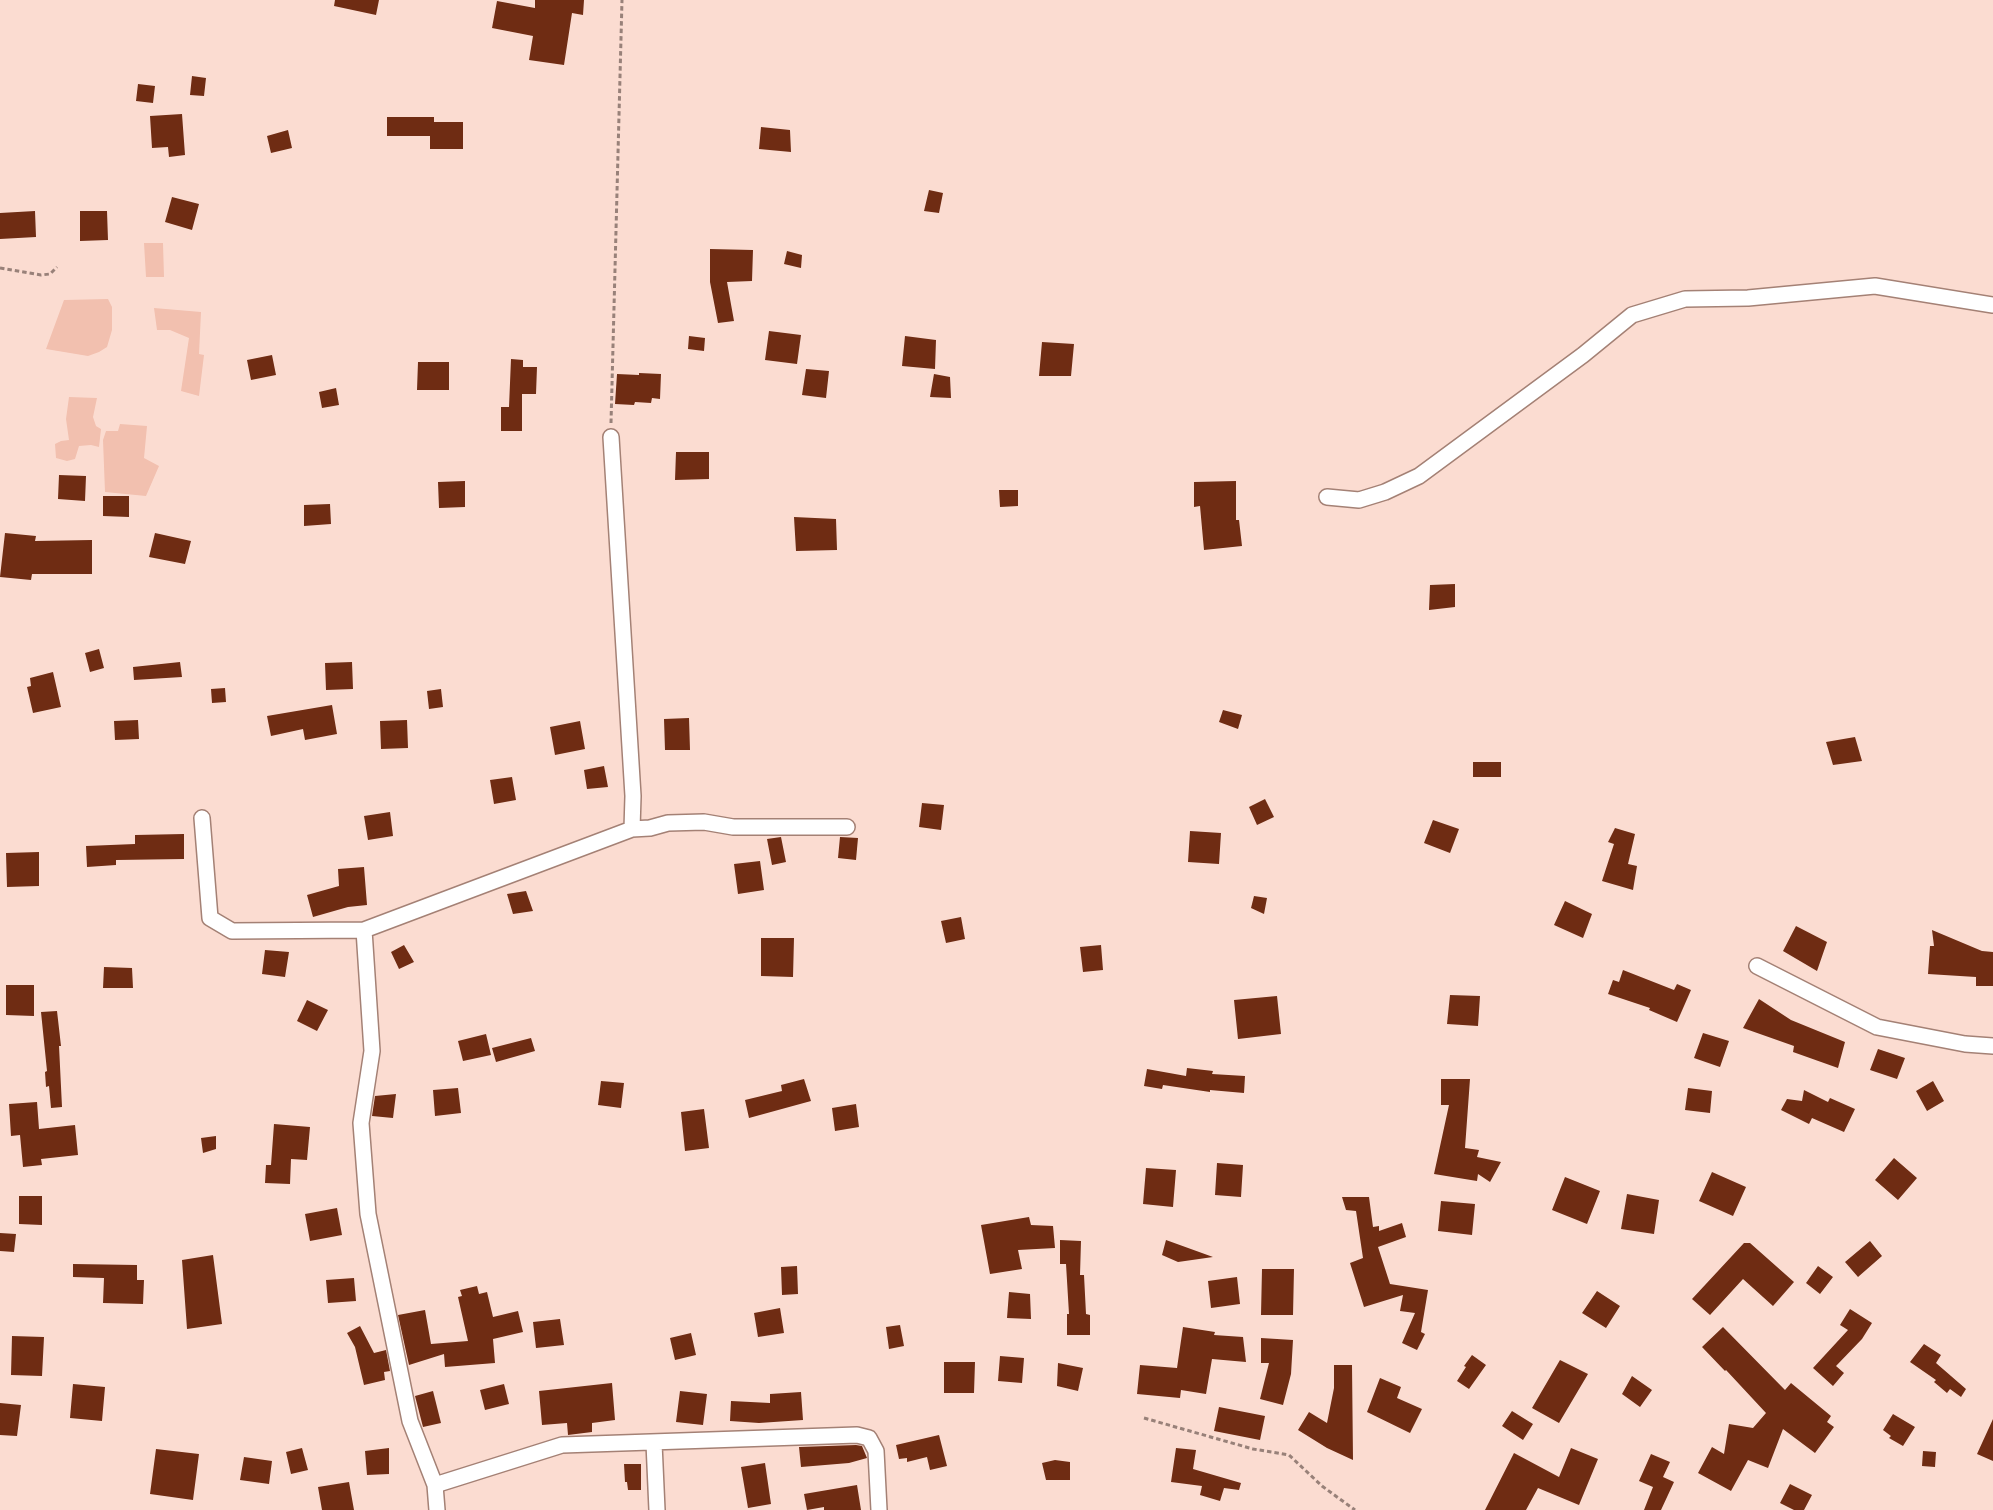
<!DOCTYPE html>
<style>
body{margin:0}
canvas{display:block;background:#fbdcd1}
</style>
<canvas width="1993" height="1510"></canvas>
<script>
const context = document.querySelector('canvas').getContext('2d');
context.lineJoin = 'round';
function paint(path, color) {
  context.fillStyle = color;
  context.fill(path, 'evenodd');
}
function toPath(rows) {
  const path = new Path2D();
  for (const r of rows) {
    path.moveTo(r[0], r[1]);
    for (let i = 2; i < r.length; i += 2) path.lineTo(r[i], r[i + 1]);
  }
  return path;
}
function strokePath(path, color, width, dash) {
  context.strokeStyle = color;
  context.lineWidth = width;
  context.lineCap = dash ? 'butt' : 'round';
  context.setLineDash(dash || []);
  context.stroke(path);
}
paint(toPath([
 [144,243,163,243,164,277,146,277],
 [108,299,112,307,112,330,107,347,99,352,88,356,46,349,64,300],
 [154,308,201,312,199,354,204,355,199,396,181,391,189,338,170,330,157,330],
 [69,397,97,398,93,417,96,426,101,429,99,447,91,445,79,446,75,459,67,461,56,458,55,444,61,441,69,440,66,419],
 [120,424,147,426,144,458,159,466,146,496,105,492,103,440,106,431,118,431]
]), '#f2c0af');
paint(toPath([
 [335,0,379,0,376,15,334,6],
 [535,0,584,0,583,15,572,13,564,65,529,60,533,36,492,28,497,1,535,8],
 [192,76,206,78,204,96,190,95],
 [138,84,155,86,153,103,136,101],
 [182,114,185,155,169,157,168,147,152,148,150,116],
 [387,117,434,117,434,122,463,122,463,149,430,149,430,136,387,136],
 [761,127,790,130,791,152,759,149],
 [288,130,292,148,271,153,267,136],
 [929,190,943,193,939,213,924,211],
 [172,197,199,204,192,230,165,222],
 [35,211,36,237,0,239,0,213],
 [80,211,107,211,108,240,80,241],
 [710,249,753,250,752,281,727,282,734,321,718,323,710,282],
 [787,251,802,255,801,268,784,264],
 [769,331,801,335,797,364,765,360],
 [689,336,705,338,704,351,688,349],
 [905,336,936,340,935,369,902,366],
 [1042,342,1074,344,1071,376,1039,376],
 [272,355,276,375,251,380,247,360],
 [511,359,523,360,523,367,537,367,536,394,522,394,522,431,501,431,501,407,509,407],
 [418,362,449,362,449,390,417,390],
 [806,369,829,371,826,398,802,395],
 [639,373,661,374,660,399,652,398,651,403,635,402,634,405,615,404,617,374,639,375],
 [934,374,950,377,951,398,930,397],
 [336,388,339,405,322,408,319,392],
 [676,452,709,452,709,479,675,480],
 [59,475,86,476,85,501,58,499],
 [465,481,465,507,439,508,438,482],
 [1236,481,1236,520,1239,520,1242,546,1204,550,1200,506,1194,507,1194,482],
 [999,490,1018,490,1018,506,1000,507],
 [103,496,129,496,129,517,103,516],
 [330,504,331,524,304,526,304,505],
 [794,517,836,519,837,550,796,551],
 [5,533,36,536,35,541,92,540,92,574,32,574,31,580,0,577],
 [155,533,191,541,185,564,149,557],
 [1455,584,1455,607,1429,610,1430,585],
 [99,649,104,668,90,672,85,653],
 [180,662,182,677,134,680,133,667],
 [352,662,353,689,326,690,325,663],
 [53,672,61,707,33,713,27,687,31,686,30,678],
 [225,688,226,702,212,703,211,689],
 [441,689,443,707,429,709,427,691],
 [332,705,337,734,305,740,303,729,271,736,267,716],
 [1223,710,1242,715,1238,729,1219,722],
 [689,718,690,750,665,750,664,719],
 [138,720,139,739,115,740,114,721],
 [407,720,408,748,381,749,380,721],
 [580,721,585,749,555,755,550,727],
 [1855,737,1862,761,1833,765,1826,742],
 [1473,762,1501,762,1501,777,1473,777],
 [604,766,608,787,587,789,584,770],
 [512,777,516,800,494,804,490,780],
 [1265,799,1274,817,1257,825,1249,807],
 [922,803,944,805,941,830,919,827],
 [390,812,393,836,368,840,364,816],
 [1433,820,1459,829,1450,853,1424,843],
 [1615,828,1635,834,1628,864,1637,866,1633,890,1602,881,1614,844,1608,842],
 [1190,831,1221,833,1219,864,1188,862],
 [184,834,184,859,116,860,116,865,87,867,86,846,135,844,135,835],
 [781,837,786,862,772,865,767,839],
 [840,837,858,838,856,860,838,858],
 [39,852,39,886,7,887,6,853],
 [760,861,764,890,738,894,734,864],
 [364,867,367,905,348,907,313,917,307,895,339,886,338,869],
 [526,891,533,911,513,914,507,894],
 [1254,896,1267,898,1264,914,1251,908],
 [1565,901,1592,914,1583,938,1554,925],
 [961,917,965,939,946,943,941,921],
 [1796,926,1827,942,1817,971,1783,951],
 [1932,930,1982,951,1993,952,1993,986,1976,986,1976,977,1928,974,1930,946,1934,946],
 [761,938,794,938,793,977,761,976],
 [404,945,414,962,399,969,391,952],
 [1101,945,1103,970,1083,972,1080,947],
 [265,950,289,952,285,977,262,974],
 [104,967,132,968,133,988,103,988],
 [1623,970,1674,990,1677,984,1691,990,1677,1022,1649,1010,1650,1008,1608,994,1613,980,1619,982],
 [6,985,34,985,34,1016,6,1015],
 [1450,995,1480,996,1478,1026,1447,1024],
 [1277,996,1281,1034,1238,1039,1234,1000],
 [1759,999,1791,1020,1845,1042,1838,1068,1793,1052,1794,1046,1743,1028],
 [307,1000,328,1010,317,1031,297,1021],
 [57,1011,61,1046,59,1046,62,1107,51,1108,49,1086,46,1087,45,1072,47,1071,41,1012],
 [1703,1033,1729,1041,1720,1067,1694,1058],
 [486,1034,491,1055,463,1061,458,1041],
 [531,1038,535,1051,496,1062,492,1048],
 [1878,1049,1905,1058,1897,1079,1870,1070],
 [1187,1068,1213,1071,1212,1074,1245,1076,1244,1093,1210,1090,1210,1092,1163,1085,1162,1089,1144,1086,1147,1069,1186,1076],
 [804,1079,811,1101,749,1118,745,1100,782,1091,781,1085],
 [1441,1079,1470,1079,1465,1148,1479,1150,1477,1157,1501,1162,1490,1182,1478,1174,1477,1181,1434,1174,1449,1105,1441,1105],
 [601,1081,624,1083,621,1108,598,1105],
 [1933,1081,1944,1101,1927,1111,1916,1091],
 [458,1088,461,1113,435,1116,433,1090],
 [1688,1088,1712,1091,1710,1113,1685,1110],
 [1804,1090,1828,1102,1830,1098,1855,1109,1844,1132,1812,1118,1809,1124,1781,1110,1787,1099,1802,1101],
 [396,1094,393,1118,372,1116,375,1096],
 [37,1102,39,1129,75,1125,78,1155,41,1159,42,1165,23,1167,20,1135,11,1136,9,1104],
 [856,1104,859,1127,835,1131,832,1108],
 [704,1109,709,1148,685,1151,681,1112],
 [274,1124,310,1127,307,1160,291,1159,290,1184,265,1183,266,1165,271,1165],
 [216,1136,216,1149,203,1153,201,1138],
 [1894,1158,1917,1178,1898,1200,1875,1180],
 [1217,1163,1243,1165,1241,1197,1215,1195],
 [1146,1168,1176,1170,1173,1207,1143,1204],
 [1712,1172,1746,1187,1733,1216,1699,1201],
 [1565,1177,1600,1191,1587,1224,1552,1210],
 [1627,1194,1659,1200,1654,1234,1621,1229],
 [19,1196,42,1196,42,1225,19,1224],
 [1342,1197,1369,1197,1373,1227,1379,1226,1379,1231,1402,1223,1406,1237,1378,1247,1390,1284,1428,1290,1421,1332,1425,1334,1417,1350,1402,1343,1415,1313,1400,1311,1403,1295,1364,1307,1350,1263,1363,1258,1356,1211,1346,1210],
 [1441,1201,1475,1204,1472,1235,1438,1231],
 [337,1208,342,1235,310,1241,305,1214],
 [1029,1217,1031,1225,1053,1226,1055,1248,1018,1250,1022,1269,990,1274,981,1225],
 [0,1233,16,1234,14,1252,0,1251],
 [1060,1240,1081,1241,1080,1275,1084,1275,1086,1314,1090,1315,1090,1335,1067,1335,1067,1314,1069,1314,1066,1264,1060,1264],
 [1166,1240,1213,1257,1178,1262,1162,1255],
 [1870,1241,1882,1256,1858,1277,1845,1262],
 [1744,1243,1750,1243,1794,1282,1773,1306,1743,1279,1710,1315,1692,1299],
 [213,1255,222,1324,187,1329,182,1260],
 [73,1264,137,1265,137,1280,144,1280,143,1304,103,1303,104,1278,73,1277],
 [797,1266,798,1294,782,1295,781,1267],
 [1818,1266,1833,1277,1820,1294,1806,1283],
 [1262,1269,1294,1269,1293,1315,1261,1315],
 [1237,1277,1240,1304,1211,1308,1208,1281],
 [354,1278,356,1301,328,1303,326,1280],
 [477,1286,479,1294,487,1292,493,1317,518,1311,523,1332,493,1339,495,1363,445,1367,444,1354,409,1365,398,1315,425,1310,431,1344,468,1341,458,1297,462,1296,460,1290],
 [1597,1291,1620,1306,1606,1328,1582,1313],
 [1009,1292,1030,1294,1031,1319,1007,1318],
 [780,1308,784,1333,758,1337,754,1313],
 [1850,1309,1872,1323,1862,1339,1836,1366,1844,1373,1833,1386,1813,1368,1848,1330,1840,1325],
 [560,1319,564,1345,536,1348,533,1322],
 [900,1325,904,1346,889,1349,886,1327],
 [360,1326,374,1353,386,1350,390,1371,384,1372,385,1380,364,1385,355,1347,347,1333],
 [1183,1327,1215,1332,1214,1335,1243,1337,1246,1362,1212,1359,1206,1394,1181,1390,1180,1398,1137,1394,1140,1365,1177,1368],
 [1723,1327,1785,1390,1791,1383,1831,1416,1827,1422,1834,1427,1815,1453,1783,1429,1768,1468,1748,1460,1731,1491,1698,1473,1712,1447,1724,1454,1729,1424,1753,1428,1766,1413,1726,1370,1725,1371,1702,1347],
 [691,1333,696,1355,675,1360,670,1338],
 [12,1336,44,1337,42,1376,11,1375],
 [1261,1338,1293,1340,1291,1374,1283,1405,1260,1399,1269,1363,1261,1363],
 [1924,1344,1941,1355,1936,1363,1966,1389,1961,1397,1950,1389,1947,1393,1934,1382,1936,1380,1910,1362],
 [1472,1355,1486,1365,1469,1389,1457,1381,1466,1367,1464,1366],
 [1000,1356,1024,1358,1022,1383,998,1381],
 [1560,1360,1588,1374,1559,1423,1532,1408],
 [944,1362,975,1362,974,1393,944,1393],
 [1058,1363,1083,1368,1078,1391,1057,1386],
 [1334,1365,1352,1365,1353,1460,1327,1448,1298,1430,1309,1412,1327,1423,1334,1388],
 [1632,1376,1652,1390,1640,1407,1622,1394],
 [1380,1378,1401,1387,1397,1398,1422,1409,1410,1433,1367,1412],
 [612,1383,615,1420,592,1423,592,1432,568,1435,567,1423,542,1425,539,1391],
 [73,1384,105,1387,102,1421,70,1418],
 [504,1384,509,1404,485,1410,480,1390],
 [433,1391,441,1423,423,1427,415,1396],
 [680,1391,707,1394,703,1425,676,1422],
 [801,1392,803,1420,759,1423,730,1421,731,1401,770,1403,770,1394],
 [0,1403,21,1405,17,1436,0,1435],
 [1219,1407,1265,1416,1260,1440,1214,1431],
 [1512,1411,1533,1424,1523,1440,1502,1426],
 [1893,1414,1915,1427,1903,1446,1889,1438,1891,1436,1883,1430],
 [1993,1419,1993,1461,1977,1454],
 [939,1435,947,1466,930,1470,927,1457,907,1462,907,1458,899,1459,896,1445],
 [856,1445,862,1446,867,1458,849,1463,801,1467,799,1447],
 [302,1448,308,1470,291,1474,286,1452],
 [389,1448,389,1474,367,1475,365,1451],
 [1176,1448,1196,1450,1193,1469,1241,1483,1239,1490,1224,1488,1220,1501,1200,1495,1202,1486,1171,1482],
 [1571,1448,1598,1459,1579,1505,1538,1488,1526,1510,1485,1510,1514,1453,1559,1477],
 [156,1449,199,1454,193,1500,150,1494],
 [1923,1451,1936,1452,1935,1467,1922,1466],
 [1651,1454,1670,1462,1663,1477,1674,1482,1661,1510,1644,1510,1653,1487,1639,1481],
 [244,1457,272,1461,269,1484,240,1480],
 [1055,1460,1070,1462,1070,1480,1046,1480,1042,1463],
 [765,1463,771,1504,748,1508,741,1467],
 [624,1464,641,1464,641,1490,628,1490,627,1482,625,1482],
 [349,1482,354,1510,322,1510,318,1487],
 [1790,1484,1812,1495,1804,1510,1794,1510,1780,1503],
 [857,1485,861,1510,824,1510,824,1507,807,1510,804,1494]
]), '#6f2c13');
const minor = toPath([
 [611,437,633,796,632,829],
 [1327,497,1359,500,1385,492,1419,476,1583,355,1632,315,1685,299,1748,298,1875,286,1993,305],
 [202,818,210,918,232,931,364,930,632,829,650,828,668,823,704,822,733,827,847,827],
 [364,930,372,1051,361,1123,368,1214,410,1421,435,1485,437,1510],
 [1757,966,1877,1027,1965,1044,1993,1046],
 [654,1443,657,1510],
 [435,1485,562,1445,857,1435,869,1438,876,1451,879,1510]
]);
strokePath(minor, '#a48175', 18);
strokePath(toPath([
 [0,268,41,275,50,274,57,267],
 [611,423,622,0],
 [1144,1418,1253,1449,1289,1455,1322,1486,1355,1510]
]), '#988179', 3, [4.5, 3]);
strokePath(minor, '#fff', 15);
</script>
